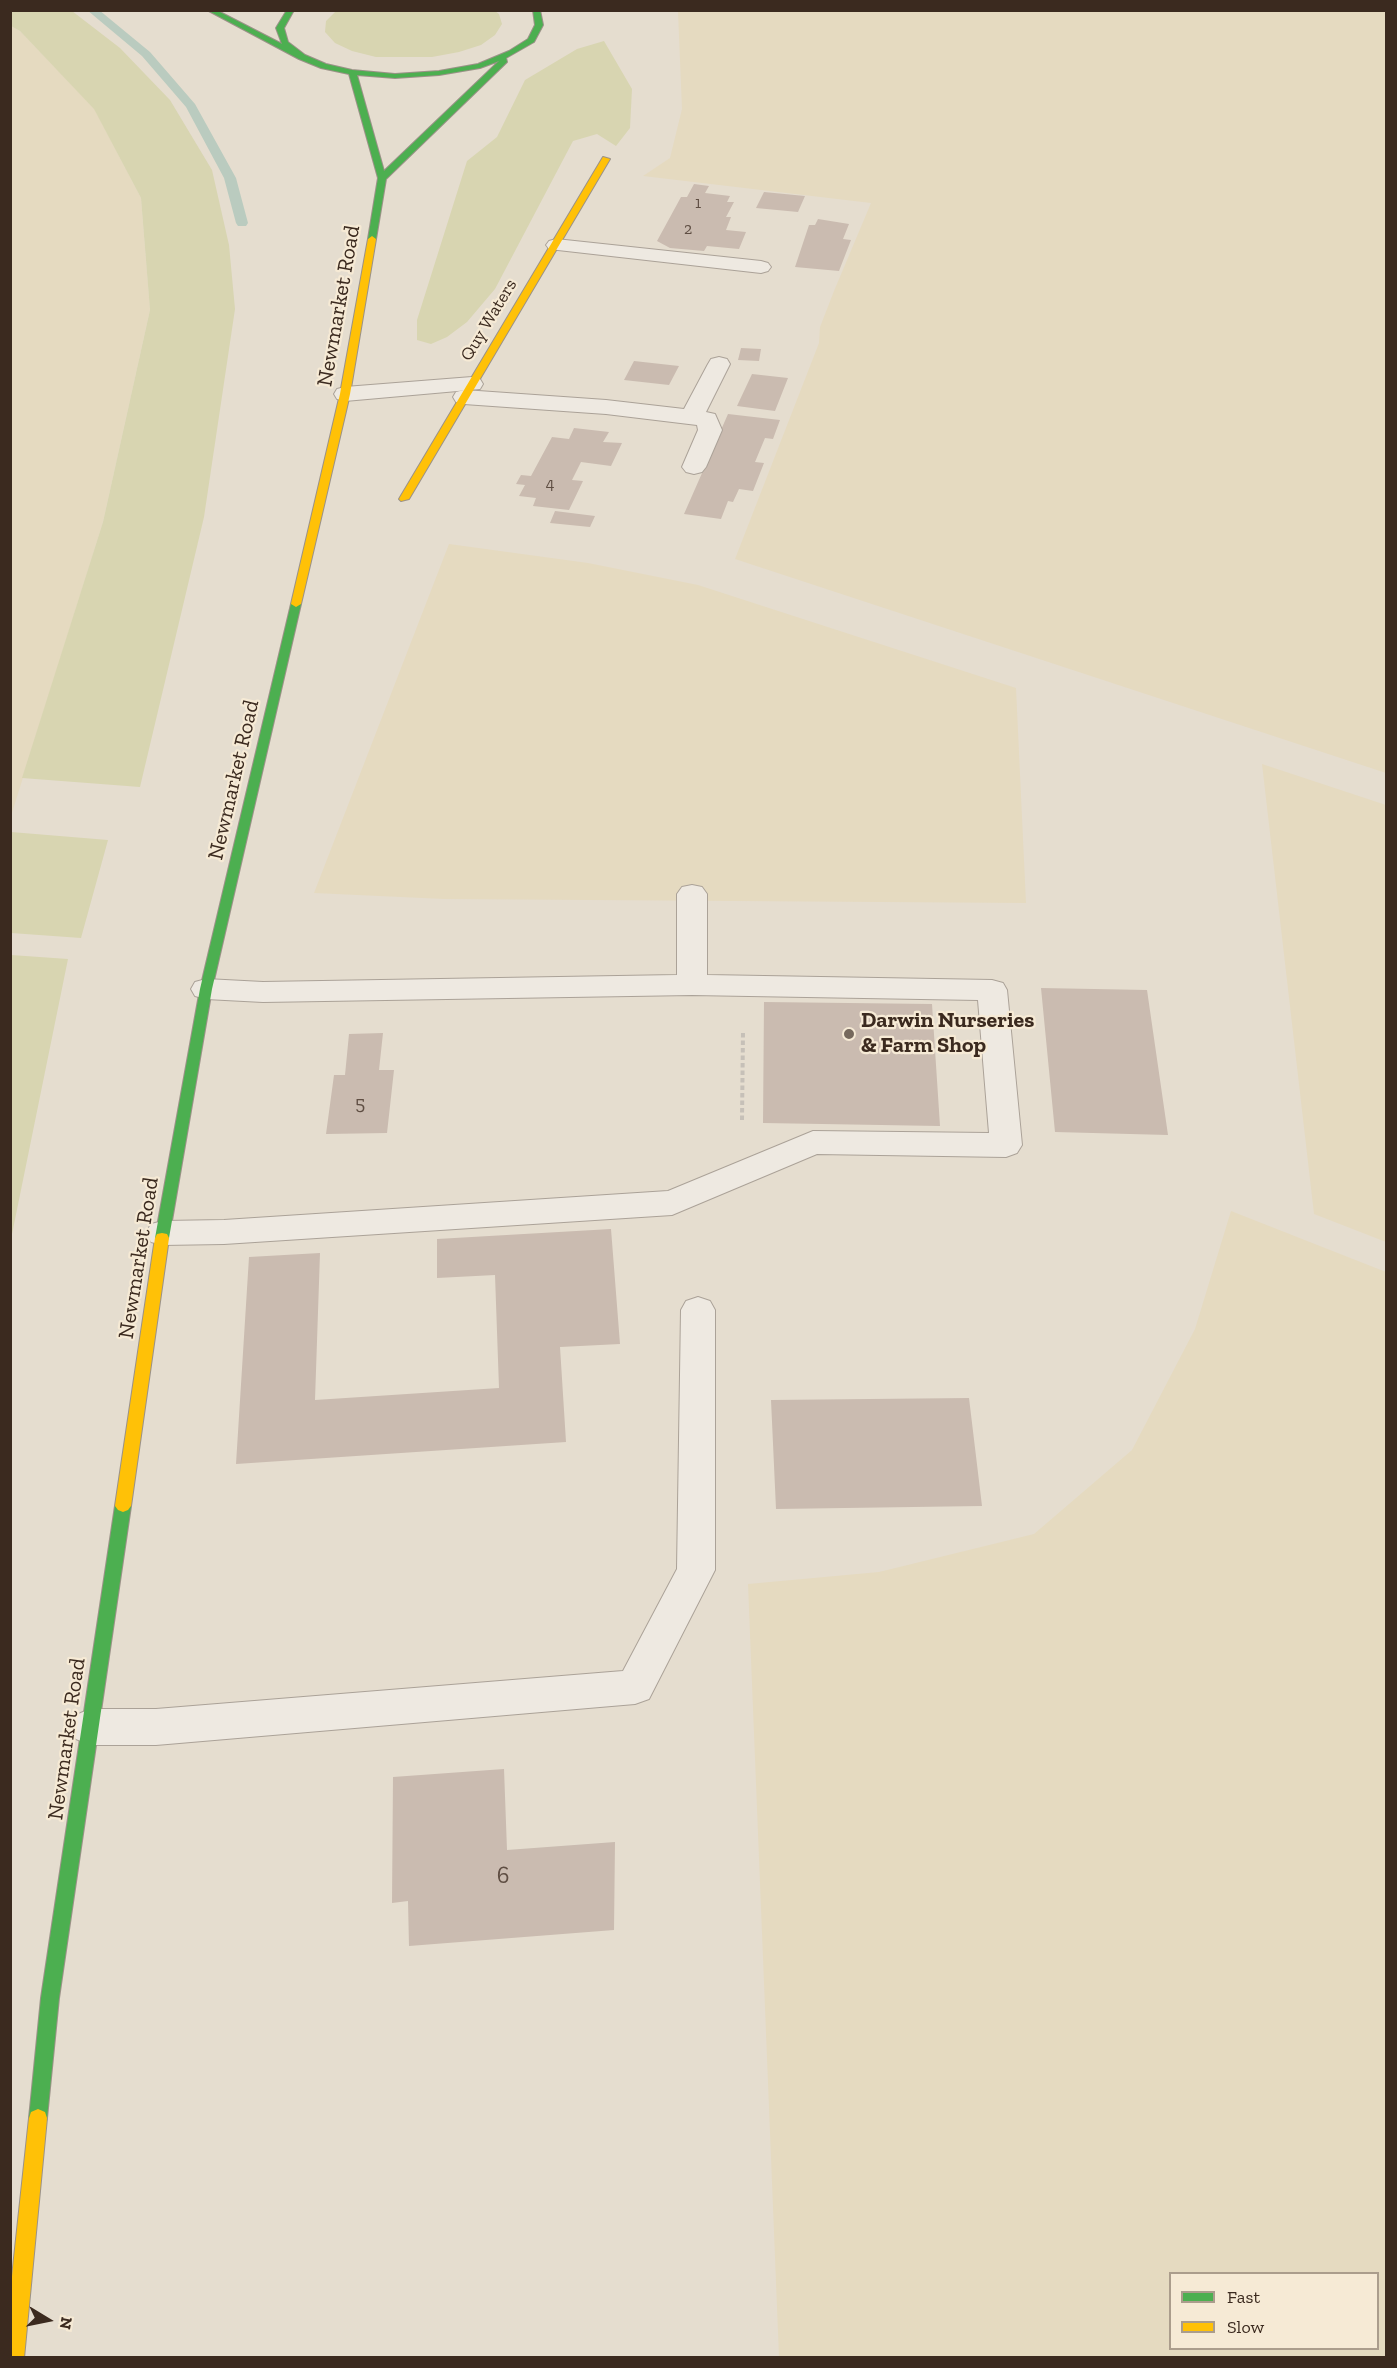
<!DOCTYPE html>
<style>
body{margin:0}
#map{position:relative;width:1397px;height:2368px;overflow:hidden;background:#e5ddcf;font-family:"Zilla Slab",serif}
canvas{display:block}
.frame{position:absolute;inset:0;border:12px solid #3b2a1f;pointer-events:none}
.legend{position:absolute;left:1169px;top:2272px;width:210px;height:78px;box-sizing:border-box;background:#f6ead5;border:2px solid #ab9d8c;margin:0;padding:8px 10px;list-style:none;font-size:18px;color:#3b2a1f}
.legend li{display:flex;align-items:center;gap:12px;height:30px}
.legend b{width:30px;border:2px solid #ab9d8c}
.north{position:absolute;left:18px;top:2290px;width:60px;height:60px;-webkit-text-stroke:4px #f6ead5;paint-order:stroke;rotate:100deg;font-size:16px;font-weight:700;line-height:24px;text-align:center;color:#3b2a1f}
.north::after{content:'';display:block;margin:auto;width:21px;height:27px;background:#3b2a1f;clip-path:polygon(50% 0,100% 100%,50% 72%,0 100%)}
</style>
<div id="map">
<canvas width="1397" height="2368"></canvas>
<div class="frame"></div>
<ul class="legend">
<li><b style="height:8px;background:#4caf50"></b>Fast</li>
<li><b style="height:8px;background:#ffc107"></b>Slow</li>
</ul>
<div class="north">N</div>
</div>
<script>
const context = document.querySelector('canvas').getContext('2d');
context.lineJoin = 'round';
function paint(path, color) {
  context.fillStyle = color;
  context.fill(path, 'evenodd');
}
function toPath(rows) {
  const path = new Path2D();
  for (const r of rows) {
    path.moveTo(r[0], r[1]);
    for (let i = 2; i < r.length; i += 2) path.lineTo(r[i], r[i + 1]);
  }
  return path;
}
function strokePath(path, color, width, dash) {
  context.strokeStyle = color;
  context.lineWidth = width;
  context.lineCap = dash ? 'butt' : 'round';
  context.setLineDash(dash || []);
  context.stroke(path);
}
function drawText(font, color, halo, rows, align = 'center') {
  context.font = font + ' "Zilla Slab",serif';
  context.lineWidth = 4.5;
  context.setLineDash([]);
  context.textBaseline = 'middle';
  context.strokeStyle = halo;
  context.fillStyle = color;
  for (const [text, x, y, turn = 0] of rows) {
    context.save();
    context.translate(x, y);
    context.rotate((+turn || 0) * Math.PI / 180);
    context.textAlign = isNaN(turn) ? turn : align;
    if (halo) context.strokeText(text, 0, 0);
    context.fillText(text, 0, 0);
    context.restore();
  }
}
paint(toPath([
 [678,11,1386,11,1386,773,735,559,819,343,820,327,834,291,871,203,643,176,670,158,682,109],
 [11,26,20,31,94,108,141,198,150,310,103,522,11,816],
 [449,544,588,563,698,585,1016,688,1026,903,444,899,314,893],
 [1262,764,1386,805,1386,1242,1314,1214],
 [1231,1211,1386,1272,1386,2357,779,2357,748,1584,879,1572,1034,1534,1132,1450,1195,1329],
 [1170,2274,1378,2274,1378,2348,1170,2348]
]), '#e5dac0');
paint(toPath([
 [11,10,72,11,120,48,170,100,212,170,229,245,235,309,204,517,140,787,22,778,103,522,150,310,141,198,94,109,20,31,11,26],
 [336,11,495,11,499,14,502,24,495,35,481,45,459,52,432,57,376,57,352,51,335,43,325,32,326,21],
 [604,41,632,89,630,128,616,146,597,134,573,141,495,289,467,322,447,337,431,344,417,340,417,320,467,161,497,137,525,80,577,49],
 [11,832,108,840,81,938,11,933],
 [11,955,68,959,11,1239,10,955]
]), '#d8d5b1');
paint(toPath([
 [87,10,99,10,150,52,195,104,236,178,248,223,246,226,238,226,236,223,224,178,186,107,142,56,87,10]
]), '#bacbbf');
paint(toPath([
 [694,184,709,186,705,193,730,196,727,202,734,202,726,217,731,217,726,230,746,232,739,249,707,246,704,251,670,248,657,241,681,197,687,197],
 [764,192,805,196,798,212,756,208],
 [818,219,849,224,843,239,851,240,839,271,795,267,809,225,815,225],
 [741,348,761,349,759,361,738,360],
 [634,361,679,366,669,385,624,380],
 [752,374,788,378,775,411,737,406],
 [728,414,780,420,773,439,765,438,755,462,764,463,753,491,739,489,733,502,728,501,721,519,684,514],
 [574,428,609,432,603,442,622,443,611,466,581,462,572,480,583,481,569,510,533,506,536,498,519,496,525,485,516,484,521,475,531,476,552,437,569,439],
 [555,511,595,516,590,527,550,523],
 [1041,988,1147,990,1168,1135,1055,1132],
 [764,1002,932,1004,940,1126,763,1123],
 [383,1033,379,1070,394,1070,387,1133,326,1134,334,1075,345,1075,349,1034],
 [611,1229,620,1344,560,1347,566,1442,236,1464,249,1257,320,1253,315,1400,499,1388,495,1275,437,1278,437,1239],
 [969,1398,982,1506,776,1509,771,1400],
 [504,1769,507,1850,615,1842,614,1930,409,1946,408,1901,392,1903,393,1777]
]), '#cabbb0');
const lane = toPath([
 [556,239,761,261,768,263,771,267,768,271,761,273,549,249,546,245,549,241,556,239],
 [719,357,727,359,730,364,706,412,715,414,722,430,706,467,702,472,694,474,686,472,682,467,698,430,697,425,606,414,464,404,456,402,453,397,456,392,464,390,606,400,684,409,708,364,711,359,719,357],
 [692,885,702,887,707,894,707,975,992,980,1003,983,1007,990,1022,1145,1017,1153,1006,1157,817,1154,672,1215,224,1244,163,1245,151,1242,146,1233,151,1224,163,1221,224,1220,668,1191,813,1131,989,1133,978,1000,692,995,263,1002,206,999,195,996,191,989,195,982,206,979,263,982,677,975,677,894,682,887,692,885],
 [698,1297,710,1301,715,1310,715,1570,649,1699,635,1704,156,1745,90,1745,76,1739,70,1727,76,1715,90,1709,156,1709,623,1671,677,1569,681,1310,686,1301,698,1297]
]);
const street = toPath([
 [472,377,480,379,483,384,480,389,345,401,337,399,334,394,337,389,345,387,472,377]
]);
const fast = toPath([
 [207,10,216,10,282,44,276,28,287,10,294,10,284,28,288,42,305,55,326,64,352,70,395,74,439,71,478,64,509,51,528,39,535,25,533,10,540,10,543,25,534,42,506,58,507,62,386,179,376,239,372,242,368,239,378,178,349,74,321,68,299,59,207,10],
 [499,61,384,171,357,75,395,78,439,75,480,68,499,61],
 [296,601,301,604,212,989,169,1238,167,1242,162,1243,157,1242,155,1238,200,989,291,604,296,601],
 [123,1500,128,1502,131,1506,59,1998,47,2118,45,2124,38,2127,31,2124,29,2118,41,1998,115,1506,118,1502,123,1500]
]);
const slow = toPath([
 [603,157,610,159,409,499,401,501,399,499,603,157],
 [372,236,376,239,350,394,301,604,296,607,291,604,340,394,368,239,372,236],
 [162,1233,167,1234,169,1238,131,1506,128,1510,123,1512,118,1510,115,1506,155,1238,157,1234,162,1233],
 [38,2109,45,2112,47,2118,24,2358,10,2358,10,2295,29,2118,31,2112,38,2109]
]);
strokePath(lane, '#aba298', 2);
strokePath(street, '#aba298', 2);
strokePath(fast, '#9b9288', 2);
strokePath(slow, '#9b9288', 2);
strokePath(toPath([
 [742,1120,743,1032]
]), '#c6c0b8', 4, [4.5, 3]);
paint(lane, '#eee9e1');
paint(street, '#eee9e1');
paint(fast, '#4caf50');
paint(slow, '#ffc107');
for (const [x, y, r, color] of [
 [849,1034,6,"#76695d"]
]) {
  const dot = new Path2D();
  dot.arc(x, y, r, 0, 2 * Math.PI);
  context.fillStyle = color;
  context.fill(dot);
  strokePath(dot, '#f6ead5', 2);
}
drawText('16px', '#5f4e43', null, [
 ["1",698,203],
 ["2",688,229],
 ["4",550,484]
]);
drawText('18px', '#3b2a1f', '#f6ead5', [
 ["Quy Waters",489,320,-59]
]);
drawText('20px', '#5f4e43', null, [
 ["5",360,1104]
]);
drawText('22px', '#3b2a1f', '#f6ead5', [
 ["Newmarket Road",339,306,-80],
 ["Newmarket Road",234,780,-77],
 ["Newmarket Road",139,1258,-81],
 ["Newmarket Road",67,1739,-82]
]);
drawText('bold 22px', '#3b2a1f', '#f6ead5', [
 ["Darwin Nurseries",861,1021],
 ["& Farm Shop",861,1046]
], 'left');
drawText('24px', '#5f4e43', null, [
 ["6",503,1876]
]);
</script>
